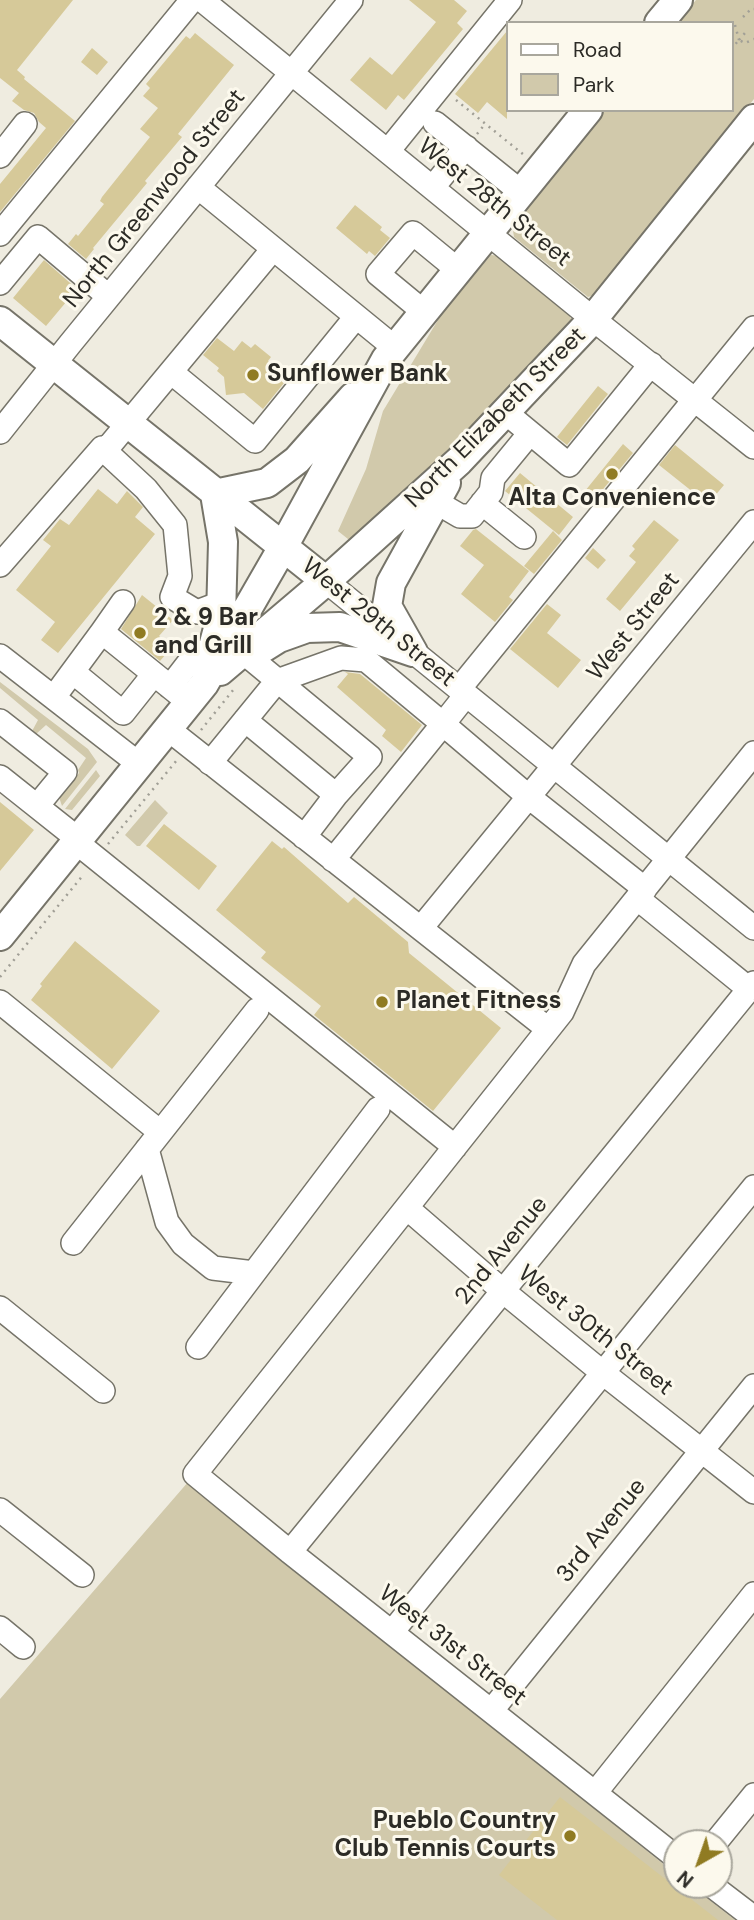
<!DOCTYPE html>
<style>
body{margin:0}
#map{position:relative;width:754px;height:1920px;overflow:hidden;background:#efece0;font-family:"DM Sans",sans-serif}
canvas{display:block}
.legend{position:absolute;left:506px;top:21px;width:228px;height:91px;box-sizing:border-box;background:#fcf9ed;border:2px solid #a9a79d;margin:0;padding:9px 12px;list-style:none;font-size:21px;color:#2c2b26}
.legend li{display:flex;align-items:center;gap:14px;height:35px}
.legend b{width:35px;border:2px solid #a9a79d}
.north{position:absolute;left:663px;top:1829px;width:70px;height:70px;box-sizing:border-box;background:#fcf9ed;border:2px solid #a9a79d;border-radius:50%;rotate:220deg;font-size:19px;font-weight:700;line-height:28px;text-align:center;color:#2c2b26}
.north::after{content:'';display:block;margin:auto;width:24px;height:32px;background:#907b22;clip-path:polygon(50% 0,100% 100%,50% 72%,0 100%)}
</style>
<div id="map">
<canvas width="754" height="1920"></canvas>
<ul class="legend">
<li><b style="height:9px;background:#fff"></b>Road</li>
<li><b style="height:19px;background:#d1c9ab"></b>Park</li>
</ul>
<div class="north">N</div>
</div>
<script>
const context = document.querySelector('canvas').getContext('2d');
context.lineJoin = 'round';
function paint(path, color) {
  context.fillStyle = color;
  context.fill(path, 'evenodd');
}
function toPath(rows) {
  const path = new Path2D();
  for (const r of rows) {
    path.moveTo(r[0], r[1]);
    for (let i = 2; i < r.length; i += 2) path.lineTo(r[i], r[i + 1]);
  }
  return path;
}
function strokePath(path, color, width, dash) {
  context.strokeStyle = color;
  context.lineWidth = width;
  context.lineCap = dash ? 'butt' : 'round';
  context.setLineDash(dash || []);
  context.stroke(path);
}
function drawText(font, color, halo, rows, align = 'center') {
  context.font = font + ' "DM Sans",sans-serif';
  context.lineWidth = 6;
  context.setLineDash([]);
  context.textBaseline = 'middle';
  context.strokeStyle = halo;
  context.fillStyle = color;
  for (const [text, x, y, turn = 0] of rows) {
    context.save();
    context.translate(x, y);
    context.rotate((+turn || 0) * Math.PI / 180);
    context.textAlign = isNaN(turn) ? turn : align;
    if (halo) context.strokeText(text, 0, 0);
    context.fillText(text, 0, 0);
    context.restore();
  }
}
paint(toPath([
 [696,0,754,0,754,99,596,294,588,297,514,237,512,225,606,110,731,110,731,23,677,23],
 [491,255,499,256,567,310,572,321,531,374,353,543,338,531,366,469,383,411,444,310],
 [0,682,88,749,97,762,62,806,59,797,79,773,78,770,86,758,46,725,35,735,31,733,38,720,0,688],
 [96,770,100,776,72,810,65,809],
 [155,800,168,813,140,846,137,846,125,835],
 [195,1474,492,1710,637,1843,677,1875,677,1885,690,1885,735,1920,0,1920,0,1699]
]), '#d1c9ab');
paint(toPath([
 [0,0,73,0,17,70,25,77,24,79,75,121,0,212,0,184,46,128,39,122,34,113,24,110,12,101,19,93,0,78],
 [409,0,454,0,467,11,457,23,463,29,404,100,398,95,386,110,350,80,370,57,392,75,436,22],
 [507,31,507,119,487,102,478,113,455,94],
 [195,33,234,65,178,134,182,137,145,181,147,183,93,248,94,249,86,259,68,244,76,234,78,236,104,204,100,201,102,197,150,137,140,129,158,108,143,96,150,88,146,84,186,36,190,39],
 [92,48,108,62,97,75,81,62],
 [355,205,382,227,380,230,390,238,375,256,369,251,367,254,336,228],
 [44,260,77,289,46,326,13,298],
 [217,338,234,351,242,341,251,348,255,344,271,357,268,361,288,378,263,409,244,393,226,395,224,377,217,371,219,368,203,355],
 [598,386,608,394,567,445,557,437],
 [623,444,633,453,595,499,585,491],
 [675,445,724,485,708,504,659,465],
 [520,473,573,517,559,535,505,491],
 [98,489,117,504,127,491,143,507,135,517,155,534,58,653,41,640,55,622,16,590,51,546,43,540,60,519,69,525],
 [654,520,679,540,620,611,606,599,636,562,629,556,635,549,632,546],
 [476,529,529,571,509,597,513,600,495,622,461,594,484,565,460,546,473,530],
 [553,531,562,540,534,574,524,566],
 [593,548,606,560,598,569,585,558],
 [142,595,173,620,159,636,172,647,160,661,121,629],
 [547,604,561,615,547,633,581,660,558,688,510,649],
 [345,672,360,674,422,725,401,752,382,736,386,730,337,687,348,674],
 [0,802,34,830,0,871],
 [164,824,217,866,199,890,146,846],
 [272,841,282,849,284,847,348,903,354,897,408,942,409,953,501,1028,433,1111,314,1015,321,1006,261,958,266,952,216,910],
 [75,941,160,1011,112,1069,31,1000,42,986,40,984],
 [560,1797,718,1920,557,1920,499,1875]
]), '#d6c999');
const minor = toPath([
 [202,0,598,323,754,447],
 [435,123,521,192],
 [388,151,510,0],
 [0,156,25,124],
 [198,187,395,348],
 [433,187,466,147],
 [0,234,192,0],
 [0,283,38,237,108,296],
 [424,312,378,274,413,233,458,270],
 [171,372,255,441,356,317],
 [696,399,754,328],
 [505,412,569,465,651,364],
 [0,432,70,344,351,0],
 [105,451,146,489,175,525,180,576,172,597,197,612,221,603],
 [436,502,460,516,472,516,491,492,493,478,530,433],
 [482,503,524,537],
 [0,565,102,448,105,451,273,249],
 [326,581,754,928],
 [102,632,123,602],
 [0,656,139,764],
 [73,672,123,713,154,674],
 [170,687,197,652,209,663],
 [459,689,695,399],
 [54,697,102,632,190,703],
 [245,720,336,795,370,757,249,657],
 [0,721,65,772,37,806],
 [168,729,548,1029],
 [210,763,277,681,341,658,366,660,443,724,466,695],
 [0,777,78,839],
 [304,837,336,795],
 [76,842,455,1147],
 [333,860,443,724,529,797,645,889],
 [637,898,749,989],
 [421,928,754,522],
 [0,1002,160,1132],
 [147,1149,167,1222,183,1244,213,1268,254,1273],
 [407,1208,503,1291,603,1373,754,1492],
 [73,1243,257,1010],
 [0,1308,103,1391],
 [198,1347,378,1109],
 [0,1510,82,1575],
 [290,1552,754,983],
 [0,1628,23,1647],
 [392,1632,754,1187],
 [492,1710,754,1386],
 [595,1793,754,1594],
 [715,1843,754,1795],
 [677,1858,290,1552,195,1474,562,1012,584,964,754,753],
 [711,1885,754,1918]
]);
const major = toPath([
 [659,23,678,0],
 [0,321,326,581],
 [263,648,279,638,307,628,340,627,413,652],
 [212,651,221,617,223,542,215,494,267,483,297,460,353,397],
 [413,652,387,606,391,583,446,483],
 [220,671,326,581,459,461,593,319,754,119],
 [0,936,204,684,283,547,386,359,588,110]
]);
strokePath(minor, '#767469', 26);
strokePath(major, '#767469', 32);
strokePath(toPath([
 [743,17,751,9,754,9],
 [735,25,739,40],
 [739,40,745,33],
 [731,49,739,40,745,43,754,39],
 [456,100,524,155],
 [477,134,485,124],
 [201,730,234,689],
 [108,844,177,760],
 [0,977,84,874]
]), '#a19f96', 2.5, [2, 5]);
strokePath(minor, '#fff', 23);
strokePath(major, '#fff', 28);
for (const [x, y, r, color] of [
 [253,375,7,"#907b22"],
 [612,474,7,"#907b22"],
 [140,633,7,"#907b22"],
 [382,1002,7,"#907b22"],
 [570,1836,7,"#907b22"]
]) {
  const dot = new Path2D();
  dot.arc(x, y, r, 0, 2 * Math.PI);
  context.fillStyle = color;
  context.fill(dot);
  strokePath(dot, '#fcf9ed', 2.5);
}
drawText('24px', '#2c2b26', '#fcf9ed', [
 ["North Greenwood Street",155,199,-51],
 ["West 28th Street",494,203,39],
 ["North Elizabeth Street",496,418,-45],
 ["West 29th Street",378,623,39],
 ["West Street",634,627,-51],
 ["2nd Avenue",502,1251,-51],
 ["West 30th Street",595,1331,39],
 ["3rd Avenue",602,1531,-51],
 ["West 31st Street",452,1646,38]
]);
drawText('bold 24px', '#2c2b26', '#fcf9ed', [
 ["Sunflower Bank",267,375],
 ["Alta Convenience",612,499,"center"],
 ["2 & 9 Bar",154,619],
 ["and Grill",154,647],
 ["Planet Fitness",396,1002],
 ["Pueblo Country",556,1822,"right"],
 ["Club Tennis Courts",556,1850,"right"]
], 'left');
</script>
